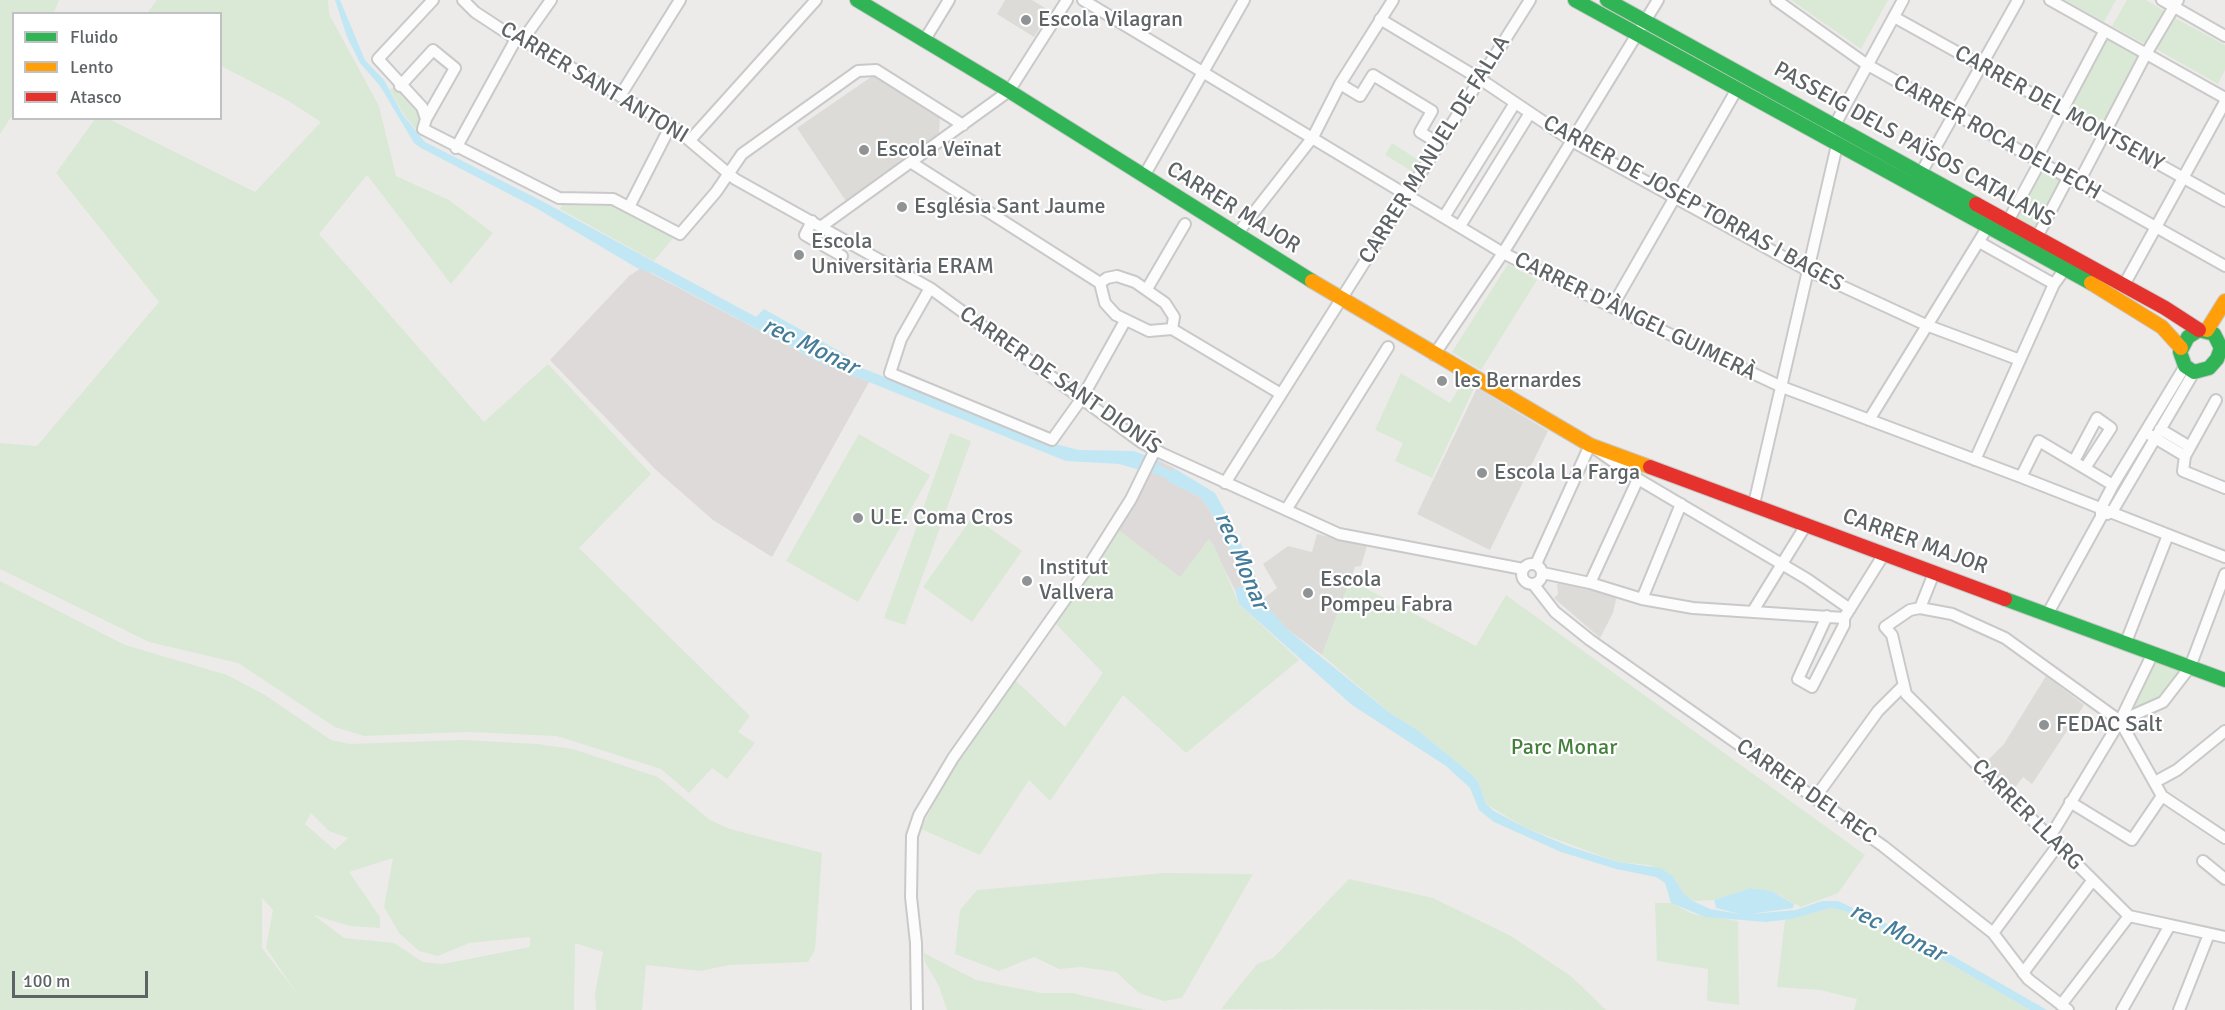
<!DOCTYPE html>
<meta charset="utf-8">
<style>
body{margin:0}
#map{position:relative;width:2225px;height:1010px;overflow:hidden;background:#edebe9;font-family:Signika,sans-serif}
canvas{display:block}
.legend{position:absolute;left:12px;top:12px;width:210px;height:108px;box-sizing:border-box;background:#fff;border:2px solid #bfc1c2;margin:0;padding:8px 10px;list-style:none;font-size:18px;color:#5e6366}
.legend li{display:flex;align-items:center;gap:12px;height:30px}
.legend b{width:30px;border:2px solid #bfc1c2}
.scale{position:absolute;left:12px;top:971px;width:136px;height:27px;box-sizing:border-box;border:3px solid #5e6366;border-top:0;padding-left:8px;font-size:18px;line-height:21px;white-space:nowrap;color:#5e6366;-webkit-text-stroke:4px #fff;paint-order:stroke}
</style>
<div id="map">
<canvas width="2225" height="1010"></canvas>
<ul class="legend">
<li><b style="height:8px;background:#30b455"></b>Fluido</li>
<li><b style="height:8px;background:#ff9f0a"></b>Lento</li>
<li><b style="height:8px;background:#e5322d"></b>Atasco</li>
</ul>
<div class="scale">100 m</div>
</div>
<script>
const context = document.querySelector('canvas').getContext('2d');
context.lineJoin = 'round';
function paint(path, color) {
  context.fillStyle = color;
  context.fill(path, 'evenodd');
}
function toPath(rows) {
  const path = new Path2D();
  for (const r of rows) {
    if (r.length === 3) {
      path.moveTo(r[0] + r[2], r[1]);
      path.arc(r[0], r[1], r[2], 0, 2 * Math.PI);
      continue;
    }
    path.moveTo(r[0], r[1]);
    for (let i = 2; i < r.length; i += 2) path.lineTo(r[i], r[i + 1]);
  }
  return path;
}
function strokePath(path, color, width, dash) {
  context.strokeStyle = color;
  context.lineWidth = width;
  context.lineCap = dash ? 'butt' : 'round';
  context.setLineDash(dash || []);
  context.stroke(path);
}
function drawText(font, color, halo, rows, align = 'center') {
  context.font = font + ' Signika,sans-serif';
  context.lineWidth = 4.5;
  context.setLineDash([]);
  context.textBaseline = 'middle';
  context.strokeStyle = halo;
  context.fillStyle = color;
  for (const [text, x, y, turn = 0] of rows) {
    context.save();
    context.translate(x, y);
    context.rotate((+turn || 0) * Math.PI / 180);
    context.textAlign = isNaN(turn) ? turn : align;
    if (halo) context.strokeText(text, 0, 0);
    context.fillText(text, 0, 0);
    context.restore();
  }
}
paint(toPath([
 [641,268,819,362,869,382,772,557,713,520,656,470,550,360,629,276],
 [1160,461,1174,468,1168,481,1200,497,1208,507,1248,583,1235,590,1209,539,1180,578,1113,526,1145,471]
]), '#dddad9');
paint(toPath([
 [1005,0,1032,0,1050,11,1034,37,997,14],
 [871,77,878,77,940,116,939,135,846,201,797,128],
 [1477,388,1548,431,1490,550,1417,514],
 [1317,534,1349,542,1350,539,1367,546,1361,566,1355,567,1322,655,1287,629,1271,612,1264,598,1277,588,1263,564,1288,546,1312,552],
 [1561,581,1617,595,1613,613,1600,638,1554,598,1558,594,1557,584],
 [2046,676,2084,705,2032,784,2023,777,2011,793,1983,765,2004,744]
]), '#dddbd7');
paint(toPath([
 [0,0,59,0,54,13,14,14,13,114,0,134],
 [157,0,328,0,329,14,379,106,396,176,449,200,493,233,451,284,367,175,319,234,484,422,548,364,651,474,579,548,750,716,738,732,755,743,727,779,712,768,689,793,661,769,557,736,467,732,364,736,335,727,238,663,149,642,0,569,0,443,37,446,159,302,56,173,95,119,109,119,255,192,321,122,287,100,221,66,220,14,147,13],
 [1791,0,1888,0,1861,49],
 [2065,0,2116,0,2104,22],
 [2127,0,2146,0,2166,12,2147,45,2112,26],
 [2173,17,2225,45,2225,70,2218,84,2156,49],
 [2106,38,2141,57,2106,125,2069,105],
 [395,85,422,114,417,131,404,115,390,90],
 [1392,143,1425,164,1418,175,1385,155],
 [2043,168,2065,180,2038,229,2016,217],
 [562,205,614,206,675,236,654,261,560,209],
 [1508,264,1537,280,1481,370,1452,352],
 [1401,373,1450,403,1465,378,1476,384,1432,478,1395,461,1403,443,1375,430],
 [950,433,971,441,905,625,884,618],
 [859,434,930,475,858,602,786,561],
 [973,516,1022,551,972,622,923,587],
 [1119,530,1180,577,1209,539,1214,545,1239,604,1299,660,1186,753,1123,695,1050,801,1029,780,980,855,921,829,946,779,1014,679,1065,727,1103,673,1055,623],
 [1350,580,1476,646,1506,595,1865,855,1838,893,1801,907,1771,891,1752,888,1714,900,1693,901,1683,893,1673,876,1649,865,1618,862,1526,828,1486,804,1478,781,1469,772,1416,729,1390,713,1322,655],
 [0,581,125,645,227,675,265,695,331,740,350,744,463,740,537,744,573,749,658,777,710,820,730,829,822,853,815,950,808,962,729,965,701,971,646,965,642,1010,596,1010,595,993,603,952,575,943,574,1010,0,1010],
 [311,813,329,831,348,838,335,850,305,824],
 [393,858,384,907,399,933,419,951,438,956,469,943,530,937,530,947,443,964,423,962,394,943,344,938,314,915,350,926,380,928,380,917,349,872],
 [262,898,273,910,266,948,298,995,262,948],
 [2153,662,2182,671,2161,699,2142,709,2135,705,2134,700],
 [1164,873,1253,874,1182,998,1164,1001,1139,993,1116,972,1081,967,1059,969,1034,957,999,971,955,954,960,910,977,890],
 [1349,879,1433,898,1511,936,1572,977,1606,1010,1221,1009,1257,964,1273,958],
 [1655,903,1671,903,1693,914,1738,921,1739,1005,1707,1001,1708,969,1657,961],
 [1831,908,1845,911,1919,946,2030,1010,1854,1010,1857,999,1820,990,1777,987,1785,920],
 [924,953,976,980,1041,993,1072,993,1146,1010,947,1010,939,986,925,962]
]), '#dae8d6');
paint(toPath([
 [335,0,340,0,365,60,384,80,403,115,425,142,542,201,756,317,764,309,846,355,849,363,1059,445,1079,450,1134,451,1160,461,1154,474,1119,464,1066,461,819,362,652,273,637,268,536,208,421,148,414,143,380,86,360,63,347,37],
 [1174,468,1215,493,1232,524,1271,611,1287,629,1390,713,1416,729,1469,772,1478,781,1486,804,1494,811,1526,828,1568,846,1618,862,1660,868,1673,876,1683,893,1693,901,1710,909,1740,914,1716,908,1714,900,1751,888,1771,891,1794,904,1793,908,1750,914,1796,910,1822,901,1838,901,1944,951,2047,1010,2030,1010,1919,946,1845,911,1831,908,1791,919,1766,922,1705,917,1671,903,1665,883,1656,877,1616,869,1561,852,1494,822,1479,810,1470,788,1446,766,1352,705,1239,604,1235,590,1247,583,1208,507,1200,497,1167,481]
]), '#c1e7f4');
strokePath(toPath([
 [1146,465,1180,479]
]), '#c1e7f4', 9);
const street = toPath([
 [463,0,475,12,510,35,539,49,671,125,735,179,930,288,1141,442,1161,453,1339,534,1523,569],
 [1083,0,1503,253,1612,307,1782,387,2021,477,2225,557],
 [1776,0,1866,64,2225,266],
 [2050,0,2225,98],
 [2162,0,2225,36],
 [1894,17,2225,201],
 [1380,19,1480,79,1572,141,1807,270,1926,325,2020,360],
 [522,41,551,0],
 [924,41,949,0],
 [1340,84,1360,96,1373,75,1432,111,1420,132,1438,143],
 [400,86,433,50,455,68,426,119,423,129,559,198,613,199,680,234,716,192,742,154,858,71,876,70,963,125],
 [620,96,680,0],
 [426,119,422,107,378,59,433,0],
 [1831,132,1903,0],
 [691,139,816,0],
 [456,148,516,39],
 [2036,160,2104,32],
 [912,163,1100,283],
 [1921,173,2018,0],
 [1144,176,1244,0],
 [2078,184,2146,54,2178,0],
 [629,207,671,125],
 [1444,217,1515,103],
 [812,221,805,235,842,256],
 [2008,221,2040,162],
 [822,226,1009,91,1067,0],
 [1460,226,1530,113],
 [1237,234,1313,137,1340,84,1393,0],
 [2037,237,2068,178],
 [1979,242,2054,284],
 [1117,276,1135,282,1165,303,1174,317,1172,329,1149,331,1116,315,1105,303,1100,283,1107,278,1117,276],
 [2124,285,2225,102],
 [930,288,901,339,890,373,1052,440,1082,398,1125,321],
 [1147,289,1185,224],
 [1612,307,1737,89],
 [1172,329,1281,394],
 [1434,355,1503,253,1658,0],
 [2216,400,2185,456,2183,471,2225,488],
 [1869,420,1987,228],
 [2160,429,2190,447],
 [2150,435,2185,456],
 [1975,460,2054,284,2065,269],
 [2074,461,2097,418,2111,428,2085,468],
 [2021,477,2039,441,2113,485],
 [1225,483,1530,0],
 [1754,504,1837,145],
 [1286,510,1388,347],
 [2107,514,2112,512,2194,372],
 [1532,574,10],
 [1536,564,1590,445,1638,479,1807,579,1850,609],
 [1543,573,1590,583,1642,599,1693,608,1844,618],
 [1934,573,1920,608,1910,610,1885,627,1892,635,1906,694,2129,916,2225,937],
 [1590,583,1638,479],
 [1534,585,1555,612,1590,640,1883,846,1993,933,2028,979,2068,1010],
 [1642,599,1681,504],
 [1920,608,1952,614,2005,638,2120,721,2162,796,2225,838],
 [1753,611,1806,525],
 [2048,613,2101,517,2101,508,2113,485,2185,366],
 [1827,616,1798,679,1812,687,1844,625,1844,618,1884,554],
 [2126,642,2168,535],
 [2120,721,2163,702,2190,667,2225,574],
 [2155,782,2177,770,2225,731],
 [1815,798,1878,711,1904,685],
 [2070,802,2132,840,2162,796],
 [2050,837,2120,721,2153,653],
 [2203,861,2225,879],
 [1993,933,2058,845],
 [2023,973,2092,881],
 [2061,1005,2129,916],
 [917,1010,916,943,911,897,912,836,919,815,953,758,1088,567,1131,499,1155,450],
 [2122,1010,2170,925],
 [2179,1010,2209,934]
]);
const fast = toPath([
 [857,0,1009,91,1312,281],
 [1575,0,2091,283],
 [1607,0,1976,204],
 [2199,330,2214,334,2221,348,2217,359,2209,368,2194,372,2185,366,2180,352,2188,337,2199,330],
 [2005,599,2225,680]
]);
const slow = toPath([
 [1312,281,1590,445,1650,467],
 [2091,283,2162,327,2181,348],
 [2207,330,2225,301]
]);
const jam = toPath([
 [1976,204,2165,308,2199,330],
 [1650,467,2005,599]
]);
strokePath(street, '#cac9c9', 14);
strokePath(fast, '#c9c9c9', 16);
strokePath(slow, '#c9c9c9', 16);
strokePath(jam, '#c9c9c9', 16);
strokePath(street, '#fcfcfc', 10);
strokePath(fast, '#30b455', 14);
strokePath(slow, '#ff9f0a', 14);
strokePath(jam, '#e5322d', 14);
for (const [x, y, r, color] of [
 [1026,20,6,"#909394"],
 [864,150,6,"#909394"],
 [902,207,6,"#909394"],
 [799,255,6,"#909394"],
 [1442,381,6,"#909394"],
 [1482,473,6,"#909394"],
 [858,518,6,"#909394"],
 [1027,581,6,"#909394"],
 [1308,593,6,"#909394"],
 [2044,725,6,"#909394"]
]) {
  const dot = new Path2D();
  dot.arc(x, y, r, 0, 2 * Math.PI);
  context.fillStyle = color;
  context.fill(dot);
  strokePath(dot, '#fff', 2);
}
drawText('22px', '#5e6366', '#fff', [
 ["Escola Vilagran",1038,20],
 ["Escola Veïnat",876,150],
 ["Església Sant Jaume",914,207],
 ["Escola",811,242],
 ["Universitària ERAM",811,267],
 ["les Bernardes",1454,381],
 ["Escola La Farga",1494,473],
 ["U.E. Coma Cros",870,518],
 ["Institut",1039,568],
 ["Vallvera",1039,593],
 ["Escola",1320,580],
 ["Pompeu Fabra",1320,605],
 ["FEDAC Salt",2056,725]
], 'left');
drawText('22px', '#5e6366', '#fff', [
 ["CARRER SANT ANTONI",594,83,31],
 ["CARRER DEL MONTSENY",2059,109,29],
 ["CARRER ROCA DELPECH",1997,138,29],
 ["PASSEIG DELS PAÏSOS CATALANS",1914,145,29],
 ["CARRER MANUEL DE FALLA",1435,150,-58],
 ["CARRER DE JOSEP TORRAS I BAGES",1693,204,29],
 ["CARRER MAJOR",1233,208,32],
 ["CARRER D'ÀNGEL GUIMERÀ",1635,317,26],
 ["CARRER DE SANT DIONÍS",1060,381,35],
 ["CARRER MAJOR",1915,542,20],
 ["CARRER DEL REC",1806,792,35],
 ["CARRER LLARG",2027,815,45]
]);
drawText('22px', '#44803c', '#fff', [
 ["Parc Monar",1564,748]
]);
drawText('italic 24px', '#447c99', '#fff', [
 ["rec Monar",810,347,26],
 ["rec Monar",1241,561,67],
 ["rec Monar",1897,933,27]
]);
</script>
